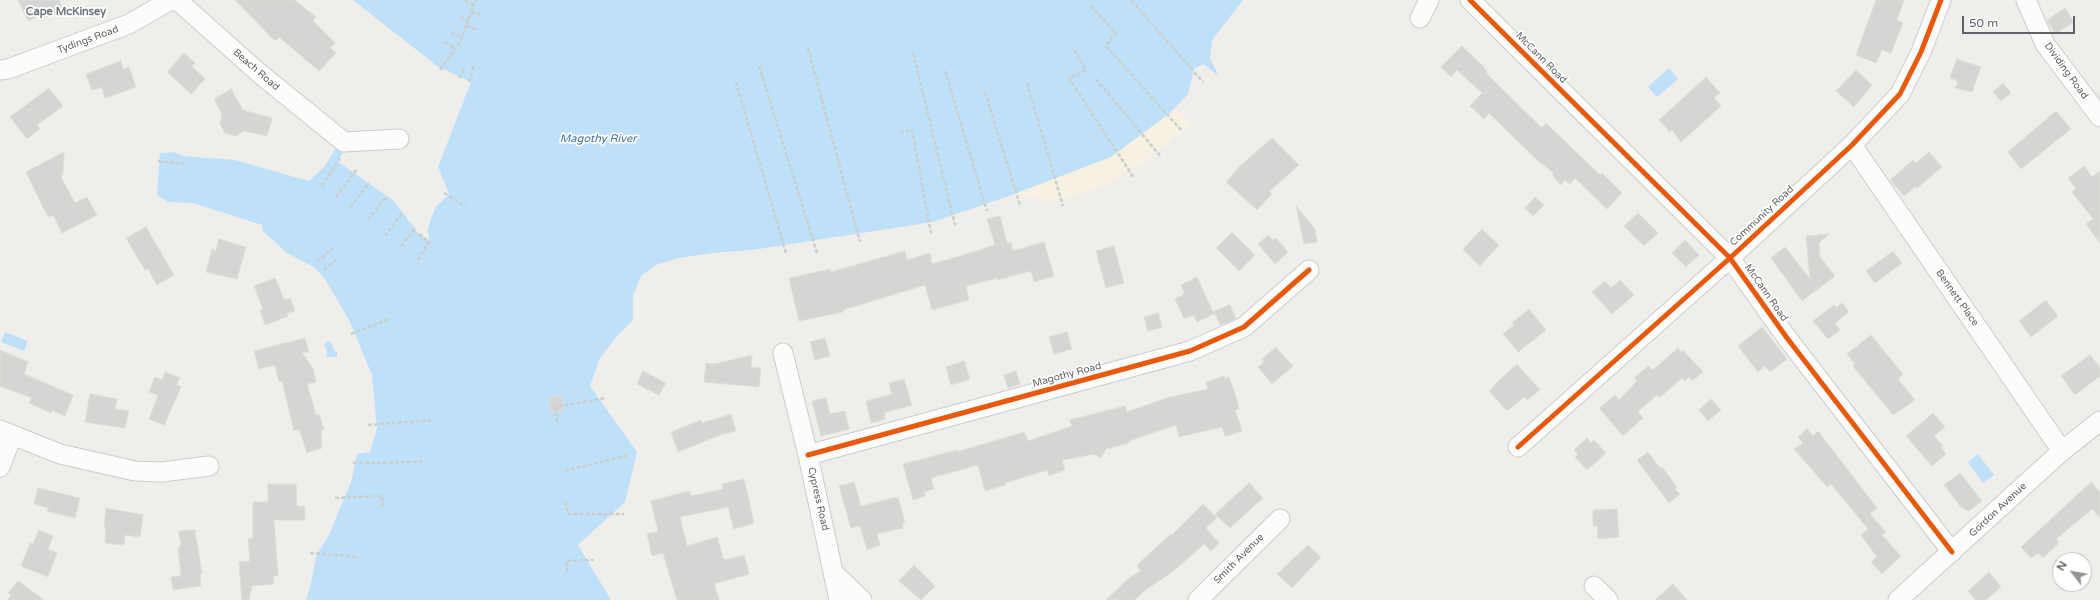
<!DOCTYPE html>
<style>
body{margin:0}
#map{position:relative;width:2100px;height:600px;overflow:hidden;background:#efeeea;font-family:"Varela Round",sans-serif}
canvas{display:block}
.north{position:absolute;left:2052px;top:552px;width:40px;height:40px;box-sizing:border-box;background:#fff;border:1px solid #bfc1c3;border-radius:50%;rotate:301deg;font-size:11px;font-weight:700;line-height:16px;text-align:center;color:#5f6368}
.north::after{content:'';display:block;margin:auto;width:14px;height:18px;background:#919496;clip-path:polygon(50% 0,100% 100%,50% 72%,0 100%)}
.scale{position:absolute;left:1962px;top:16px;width:113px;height:18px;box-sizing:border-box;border:2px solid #5f6368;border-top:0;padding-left:5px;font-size:12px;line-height:14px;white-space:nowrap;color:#5f6368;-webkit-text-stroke:3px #fff;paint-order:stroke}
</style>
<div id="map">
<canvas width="2100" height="600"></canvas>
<div class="north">N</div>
<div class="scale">50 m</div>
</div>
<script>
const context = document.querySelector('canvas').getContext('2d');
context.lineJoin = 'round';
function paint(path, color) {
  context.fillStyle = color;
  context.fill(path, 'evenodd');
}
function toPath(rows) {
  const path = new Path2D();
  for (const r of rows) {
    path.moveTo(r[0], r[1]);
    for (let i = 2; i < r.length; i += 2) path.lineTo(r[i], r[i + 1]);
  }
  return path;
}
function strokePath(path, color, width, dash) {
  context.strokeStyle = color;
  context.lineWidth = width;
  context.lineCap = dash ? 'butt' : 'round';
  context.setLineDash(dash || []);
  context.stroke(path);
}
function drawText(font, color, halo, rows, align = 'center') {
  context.font = font + ' "Varela Round",sans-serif';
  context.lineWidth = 3.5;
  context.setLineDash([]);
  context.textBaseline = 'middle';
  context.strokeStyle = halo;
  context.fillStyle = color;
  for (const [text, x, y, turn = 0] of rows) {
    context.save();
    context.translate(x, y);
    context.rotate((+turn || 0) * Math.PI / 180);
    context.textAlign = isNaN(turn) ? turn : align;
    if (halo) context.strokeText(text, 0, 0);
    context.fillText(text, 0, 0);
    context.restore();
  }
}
paint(toPath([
 [1175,108,1191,124,1142,164,1116,180,1094,190,1053,200,1009,196,1111,157]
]), '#f6f1e1');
paint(toPath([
 [353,0,1243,0,1212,40,1210,59,1219,76,1203,64,1194,69,1188,94,1170,113,1111,157,1009,196,933,222,752,250,713,253,678,258,656,265,641,276,633,296,633,320,617,336,600,358,590,386,637,452,625,502,578,545,611,600,306,600,311,583,317,554,329,535,351,482,357,454,370,452,377,429,372,375,350,322,325,279,314,267,287,253,263,231,262,225,193,203,168,202,157,195,160,153,173,152,183,156,235,160,309,181,324,167,336,148,343,153,337,161,394,201,419,234,429,240,428,228,432,216,436,207,449,194,438,167,471,82,437,66],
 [1669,68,1678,79,1657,97,1648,87],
 [5,332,28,341,24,351,1,342],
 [328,341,332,344,334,351,337,352,337,357,326,357,327,351,324,345],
 [1978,454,1994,475,1983,483,1968,462]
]), '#bfe0f9');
const building = toPath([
 [18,0,59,0,63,9,44,18,42,15,28,21,18,0],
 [235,0,295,0,316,17,313,21,335,43,330,48,336,53,319,71,279,37,275,41,235,0],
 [1876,0,1904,0,1897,20,1903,23,1891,53,1882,50,1876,63,1856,55,1876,0],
 [2065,8,2074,22,2055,34,2047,20,2065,8],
 [1462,46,1483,66,1487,72,1486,73,1502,89,1542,128,1546,123,1600,175,1602,173,1622,193,1607,209,1575,178,1570,184,1565,180,1561,185,1552,175,1554,173,1536,159,1489,113,1484,119,1470,106,1482,93,1457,70,1451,77,1441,67,1462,46],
 [184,53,195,63,192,66,205,79,191,94,167,72,184,53],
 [1957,59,1981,67,1972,92,1955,88,1958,81,1950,78,1957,59],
 [121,61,123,69,129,67,136,87,105,98,102,87,92,90,86,74,121,61],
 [1856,70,1872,85,1854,107,1836,91,1856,70],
 [1706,77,1720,93,1714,98,1721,106,1681,142,1672,130,1670,132,1659,120,1706,77],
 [2003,83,2011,93,2001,101,1993,92,2003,83],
 [49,88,63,106,37,125,40,129,27,139,10,117,49,88],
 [231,89,243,110,272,118,267,136,244,131,236,136,225,133,220,124,222,114,214,99,231,89],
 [2056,111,2071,129,2021,169,2008,152,2056,111],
 [1272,138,1299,165,1269,192,1272,194,1257,210,1226,182,1240,166,1272,138],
 [64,152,63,174,61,177,75,203,87,197,97,215,62,233,53,215,48,217,26,172,64,152],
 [1929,152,1942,167,1917,188,1915,187,1904,196,1890,180,1913,160,1916,163,1929,152],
 [2084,166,2092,177,2100,171,2100,243,2086,224,2093,219,2072,192,2076,189,2068,178,2084,166],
 [1535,197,1544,205,1533,216,1525,208,1535,197],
 [1296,206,1315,229,1317,242,1304,244,1296,206],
 [1638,213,1658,233,1644,246,1624,226,1638,213],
 [1000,216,1007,243,1011,243,1013,251,1044,242,1054,276,1034,282,1031,271,997,280,997,278,966,286,969,300,932,310,925,285,843,310,843,312,799,321,789,278,831,269,831,272,905,251,907,260,930,253,932,264,977,251,995,245,987,219,1000,216],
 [146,227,174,275,157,285,148,269,145,270,126,238,146,227],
 [1482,229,1499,245,1480,266,1463,249,1482,229],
 [1232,232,1255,255,1239,271,1216,248,1232,232],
 [1829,234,1819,243,1820,257,1835,276,1802,301,1771,258,1785,247,1810,279,1806,236,1829,234],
 [1268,235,1273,240,1276,238,1288,252,1275,264,1258,244,1268,235],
 [219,239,246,247,237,279,206,272,212,249,216,251,219,239],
 [1685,240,1699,255,1686,267,1672,253,1685,240],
 [1114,246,1124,283,1106,288,1096,251,1114,246],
 [1893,251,1902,263,1875,283,1866,271,1893,251],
 [1197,277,1214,314,1197,322,1194,315,1184,319,1175,299,1185,294,1181,285,1197,277],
 [275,278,284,300,290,298,295,311,287,313,288,316,265,325,260,310,263,309,254,286,275,278],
 [1620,280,1634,295,1612,314,1592,292,1605,281,1611,288,1620,280],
 [2046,300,2058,316,2031,337,2019,321,2046,300],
 [1842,303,1849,312,1835,323,1840,330,1828,339,1813,321,1834,305,1836,308,1842,303],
 [1230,305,1236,319,1220,325,1214,311,1230,305],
 [1529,309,1546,330,1518,352,1503,334,1514,325,1512,323,1529,309],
 [1158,313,1162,327,1148,331,1144,317,1158,313],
 [1762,327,1787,359,1770,372,1765,366,1758,372,1738,346,1762,327],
 [1067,332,1072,349,1054,354,1049,337,1067,332],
 [1871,335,1903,374,1898,379,1915,400,1893,415,1853,366,1855,364,1847,354,1871,335],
 [305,338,309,352,302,353,313,368,316,382,307,384,316,415,319,414,324,430,321,430,322,448,307,453,299,429,294,431,282,381,279,382,275,365,259,369,254,351,305,338],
 [825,338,830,356,815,360,810,342,825,338],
 [1276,347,1293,366,1272,384,1258,367,1264,362,1262,359,1276,347],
 [1678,348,1681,352,1683,350,1703,372,1692,381,1689,377,1685,381,1682,378,1659,398,1657,395,1638,411,1643,418,1623,436,1599,408,1615,395,1619,400,1637,381,1634,378,1648,366,1653,370,1678,348],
 [0,350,28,362,24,374,73,395,65,416,52,410,51,413,29,403,32,398,0,386,0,350],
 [752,355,751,367,761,368,759,387,704,382,706,363,715,364,752,355],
 [2090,355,2100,368,2100,376,2075,395,2061,376,2090,355],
 [964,361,970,379,951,385,946,367,964,361],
 [1517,364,1540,390,1527,400,1524,397,1507,411,1489,391,1494,387,1493,386,1517,364],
 [643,371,666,383,659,395,637,384,643,371],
 [1016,371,1020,384,1008,388,1004,375,1016,371],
 [165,372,180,378,176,385,181,387,164,425,149,419,158,395,149,392,155,377,162,380,165,372],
 [1224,376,1225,379,1229,377,1236,397,1239,409,1235,410,1242,431,1225,436,1222,427,1179,437,1176,425,1129,441,1129,443,1106,449,1101,458,1094,454,1062,460,1065,470,1049,476,1047,470,1005,483,1005,485,985,491,978,465,931,478,934,489,924,492,925,496,913,500,903,464,957,450,957,452,1024,432,1028,441,1072,426,1070,420,1125,406,1127,412,1170,397,1208,389,1206,382,1224,376],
 [904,379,912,405,884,413,885,419,871,423,866,401,892,394,889,383,904,379],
 [90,394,117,399,115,409,129,411,125,428,85,422,90,394],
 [562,396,563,411,551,412,549,398,562,396],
 [826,398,830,414,845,411,849,429,821,436,812,401,826,398],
 [1711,399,1721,410,1708,421,1699,410,1711,399],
 [1933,413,1945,427,1934,436,1943,446,1941,447,1946,454,1932,466,1906,436,1933,413],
 [731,414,736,431,720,435,678,452,671,432,701,420,702,423,731,414],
 [1807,429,1813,436,1818,431,1877,508,1870,514,1886,532,1882,535,1901,556,1882,574,1871,562,1877,557,1861,535,1868,529,1831,484,1827,487,1794,449,1803,443,1798,437,1807,429],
 [1587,438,1591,443,1594,440,1606,453,1587,470,1575,457,1578,454,1574,450,1587,438],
 [1648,452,1660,468,1662,467,1677,487,1675,489,1680,494,1669,503,1637,460,1648,452],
 [1960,473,1982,501,1969,511,1961,507,1944,485,1960,473],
 [744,479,754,523,734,529,728,507,680,517,687,546,717,537,724,560,744,555,749,574,714,584,719,600,677,600,663,553,652,556,647,534,658,531,651,501,689,491,691,496,723,489,722,484,744,479],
 [854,482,861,506,898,497,905,523,902,523,903,528,877,534,880,545,867,550,860,526,851,528,839,486,854,482],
 [2091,482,2100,492,2100,518,2092,509,2056,539,2059,543,2043,558,2038,553,2031,558,2021,547,2091,482],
 [1249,483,1263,498,1230,528,1215,514,1249,483],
 [268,484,296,484,297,506,305,507,305,520,274,520,278,576,273,576,274,584,252,586,249,600,242,600,239,562,250,561,248,539,253,538,253,502,268,502,268,484],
 [38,488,80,498,75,518,47,511,49,508,34,504,38,488],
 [1203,504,1217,518,1206,528,1219,543,1211,551,1204,544,1175,570,1144,591,1135,600,1106,600,1129,578,1141,571,1137,565,1171,534,1172,535,1203,504],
 [106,508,143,515,140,537,125,535,124,545,105,543,106,527,104,527,106,508],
 [1617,509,1619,537,1598,539,1597,526,1593,526,1593,510,1617,509],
 [39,530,53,536,48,549,57,553,48,577,21,566,30,543,33,544,39,530],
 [195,530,202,574,200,574,201,586,173,590,171,577,181,576,178,547,181,547,179,531,195,530],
 [1308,545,1321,557,1292,588,1277,574,1308,545],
 [914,565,935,586,921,600,899,581,914,565],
 [1989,572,2001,587,1986,600,1976,600,1968,591,1989,572],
 [18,581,44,600,7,600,11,595,8,593,18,581],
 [1673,584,1687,600,1655,600,1673,584]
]);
paint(building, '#d6d5d3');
strokePath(building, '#deddd9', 1);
const minor = toPath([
 [177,0,259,73,344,142,399,139],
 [1470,0,1730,258,1787,338,1952,552],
 [2026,0,2045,44,2100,117],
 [1420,18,1429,0],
 [0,70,8,69,129,24,171,0],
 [1852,145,2062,451],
 [783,353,808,455,839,600],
 [0,430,60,454,135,471,162,472,209,466],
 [1518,447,1730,258,1852,145,1900,94,1921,52,1941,0],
 [808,455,1190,351,1244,327,1309,270],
 [0,467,12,436],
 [835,574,862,600],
 [1594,586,1608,600],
 [1198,600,1280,519],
 [1898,600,2062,451,2100,421]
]);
strokePath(minor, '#cbcccc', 21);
strokePath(toPath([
 [488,0,489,0],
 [1131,0,1203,82],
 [465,1,474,5],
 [1091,6,1116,33,1106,46,1182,131],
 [471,12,483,15],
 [460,17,469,20],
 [466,26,477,30],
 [451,33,463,37],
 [445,42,456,49],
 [808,48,860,242],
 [1074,50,1086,70,1069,78,1134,178],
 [913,53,955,225],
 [759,66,817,253],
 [440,70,460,42,476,0],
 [945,71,987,211],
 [459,78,465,69],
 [1096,79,1161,157],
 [469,82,475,63],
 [736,82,786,253],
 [1027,83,1063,206],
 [985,92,1020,205],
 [900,133,912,130,931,233],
 [158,161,184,164],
 [322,186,340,158],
 [444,193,466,206],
 [336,197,357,169],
 [350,207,369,183],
 [368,220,387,196],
 [385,236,403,212],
 [401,246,415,229],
 [418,260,429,242,419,234],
 [317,262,333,248],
 [324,270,337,259],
 [351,334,389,319],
 [557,422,556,407,606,398],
 [368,425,434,420],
 [353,463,422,462],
 [565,471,629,455],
 [335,498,382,496,383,506],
 [565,502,568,514,624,514],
 [310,553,359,557],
 [567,572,566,561,594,560]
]), '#cacfcc', 2.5, [4, 2]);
strokePath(minor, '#fdfcfc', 19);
strokePath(toPath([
 [1470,0,1730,258,1787,338,1952,552],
 [1518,447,1730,258,1852,145,1900,94,1921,52,1941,0],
 [808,455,1190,351,1244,327,1309,270]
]), '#e8590c', 5);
drawText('10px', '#5f6368', '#fff', [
 ["Tydings Road",88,40,-20],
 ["McCann Road",1541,58,45],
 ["Beach Road",256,70,41],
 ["Dividing Road",2066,71,54],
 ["Community Road",1762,216,-43],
 ["McCann Road",1766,293,55],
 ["Bennett Place",1957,298,55],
 ["Magothy Road",1067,375,-15],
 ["Cypress Road",818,499,77],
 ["Gordon Avenue",1998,510,-43],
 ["Smith Avenue",1239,559,-45]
]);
drawText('bold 11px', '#70757a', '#fff', [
 ["Cape McKinsey",66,12]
]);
drawText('italic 11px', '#4174aa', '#fff', [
 ["Magothy River",598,139]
]);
</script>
